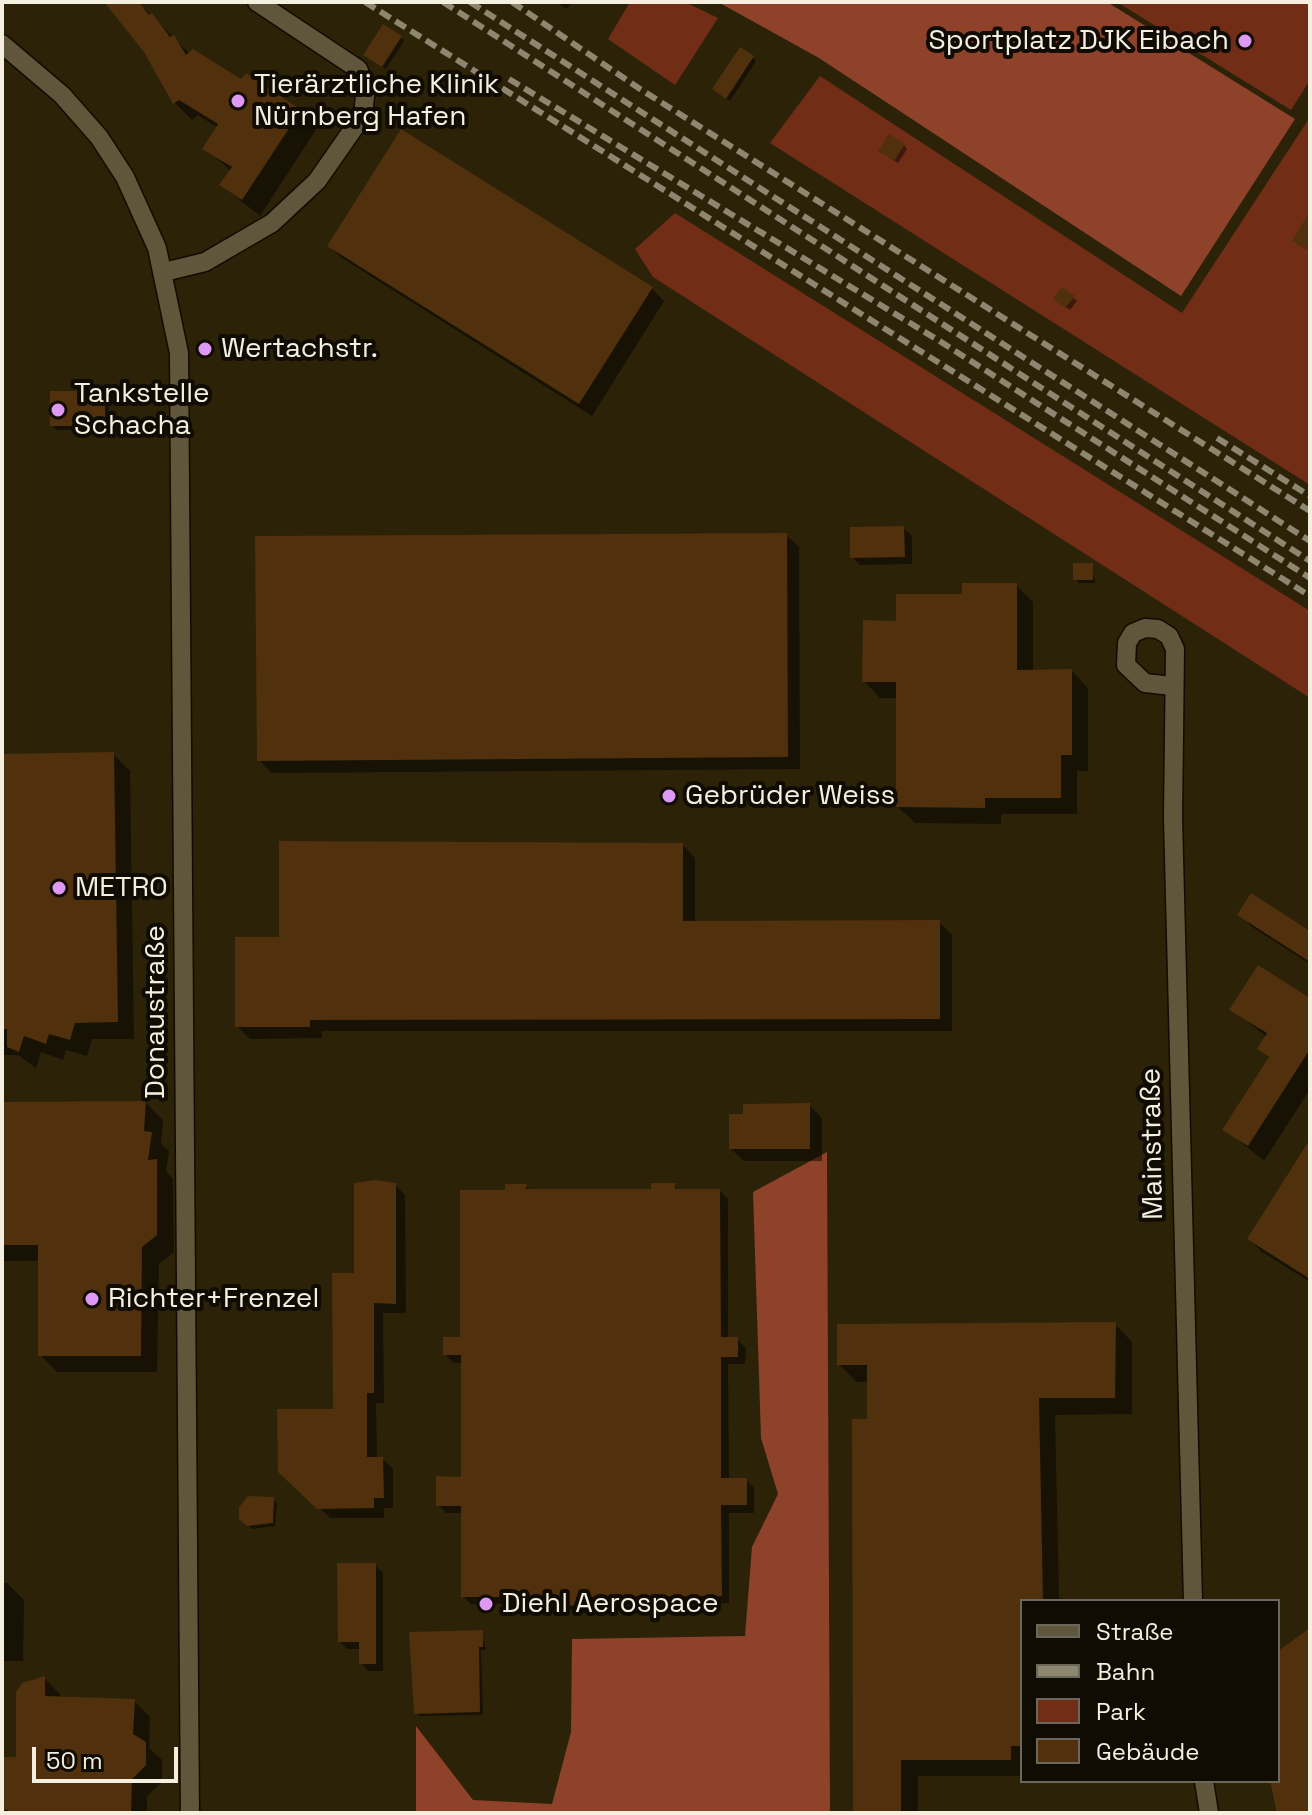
<!DOCTYPE html>
<meta charset="utf-8">
<style>
body{margin:0}
#map{position:relative;width:1312px;height:1815px;overflow:hidden;background:#2b2208;font-family:"Space Grotesk",sans-serif}
canvas{display:block}
.frame{position:absolute;inset:0;border:4px solid #f4efdf;pointer-events:none}
.legend{position:absolute;left:1020px;top:1599px;width:260px;height:184px;box-sizing:border-box;background:#100c03;border:2px solid #6b675b;margin:0;padding:10px 14px;list-style:none;font-size:24px;color:#f4efdf}
.legend li{display:flex;align-items:center;gap:16px;height:40px}
.legend b{width:40px;border:2px solid #6b675b}
.scale{position:absolute;left:32px;top:1747px;width:146px;height:36px;box-sizing:border-box;border:4px solid #f4efdf;border-top:0;padding-left:10px;font-size:24px;line-height:28px;white-space:nowrap;color:#f4efdf;-webkit-text-stroke:6px #100c03;paint-order:stroke}
</style>
<div id="map">
<canvas width="1312" height="1815"></canvas>
<div class="frame"></div>
<ul class="legend">
<li><b style="height:10px;background:#60563c"></b>Straße</li>
<li><b style="height:10px;background:#8d8671"></b>Bahn</li>
<li><b style="height:22px;background:#722d17"></b>Park</li>
<li><b style="height:22px;background:#50300d"></b>Gebäude</li>
</ul>
<div class="scale">50 m</div>
</div>
<script>
const context = document.querySelector('canvas').getContext('2d');
context.lineJoin = 'round';
function paint(path, color) {
  context.fillStyle = color;
  context.fill(path, 'evenodd');
}
function toPath(rows) {
  const path = new Path2D();
  for (const r of rows) {
    path.moveTo(r[0], r[1]);
    for (let i = 2; i < r.length; i += 2) path.lineTo(r[i], r[i + 1]);
  }
  return path;
}
function strokePath(path, color, width, dash) {
  context.strokeStyle = color;
  context.lineWidth = width;
  context.lineCap = dash ? 'butt' : 'round';
  context.setLineDash(dash || []);
  context.stroke(path);
}
function drawText(font, color, halo, rows, align = 'center') {
  context.font = font + ' "Space Grotesk",sans-serif';
  context.lineWidth = 8;
  context.setLineDash([]);
  context.textBaseline = 'middle';
  context.strokeStyle = halo;
  context.fillStyle = color;
  for (const [text, x, y, turn = 0] of rows) {
    context.save();
    context.translate(x, y);
    context.rotate((+turn || 0) * Math.PI / 180);
    context.textAlign = isNaN(turn) ? turn : align;
    if (halo) context.strokeText(text, 0, 0);
    context.fillText(text, 0, 0);
    context.restore();
  }
}
paint(toPath([
 [630,2,685,2,718,18,675,85,608,39],
 [1117,2,1310,2,1310,80,1291,110],
 [820,76,1182,313,1310,117,1310,485,770,143],
 [675,213,1310,611,1310,698,653,277,635,249]
]), '#722d17');
paint(toPath([
 [718,2,1107,2,1295,119,1181,296,819,58],
 [827,1152,830,1813,416,1813,416,1726,473,1800,552,1804,571,1732,572,1639,745,1636,752,1547,778,1494,761,1438,753,1192]
]), '#8e422a');
paint(toPath([
 [116,2,138,2,190,54,300,111,317,128,260,216,221,185,231,171,205,148,218,128,198,115,192,120,175,103],
 [556,2,572,2,567,9],
 [400,37,404,41,386,69,368,58],
 [753,58,756,61,730,101,717,93],
 [904,145,907,149,898,163,884,154],
 [329,246,652,289,664,301,592,416,342,258],
 [1073,298,1077,301,1070,310,1059,302],
 [89,393,94,403,104,403,109,407,109,424,94,424,94,430,56,430,52,425],
 [903,528,912,536,912,564,860,565,852,557],
 [786,535,799,547,800,769,271,773,259,760],
 [1092,565,1095,583,1079,583,1075,579],
 [1016,585,1033,602,1033,672,1072,671,1088,688,1088,771,1077,771,1077,814,1001,814,1001,824,915,823,898,807,898,698,880,698,864,681,898,623,964,596],
 [113,754,130,771,134,1039,92,1039,87,1056,66,1050,63,1060,41,1052,36,1068,18,1055,2,1055,2,756],
 [683,845,695,858,695,923,939,922,952,935,952,1031,322,1031,322,1038,250,1039,237,1026,281,939],
 [1239,914,1310,933,1310,964,1252,927],
 [1310,1000,1310,1089,1264,1161,1225,1129,1270,1059,1260,1049,1267,1037,1232,1009],
 [146,1103,163,1120,161,1144,169,1151,166,1171,173,1179,174,1252,159,1264,157,1372,57,1372,40,1355,40,1261,2,1261,2,1104],
 [809,1105,822,1118,822,1161,744,1161,731,1149],
 [1310,1144,1310,1282,1262,1252,1249,1239],
 [395,1185,405,1195,406,1313,383,1313,384,1403,376,1403,377,1459,382,1459,393,1469,393,1508,384,1508,384,1518,330,1518,280,1471,335,1411,356,1275],
 [674,1185,680,1191,720,1191,728,1199,728,1339,737,1339,746,1348,745,1364,728,1364,729,1480,746,1480,754,1488,754,1513,729,1513,729,1603,591,1604,591,1613,574,1613,566,1604,471,1604,463,1596,463,1513,446,1513,438,1505,463,1479,463,1363,453,1363,445,1355,462,1339,507,1192,526,1186,532,1191,653,1191],
 [1115,1324,1132,1342,1132,1414,1055,1415,1059,1598,1077,1601,1022,1601,1022,1776,918,1776,918,1813,855,1813,869,1382,856,1382,839,1364],
 [273,1499,277,1503,275,1526,252,1529,241,1518],
 [375,1565,383,1573,383,1671,368,1671,361,1663,361,1649,347,1649,340,1642],
 [2,1583,7,1583,24,1600,23,1661,2,1661],
 [482,1632,486,1650,481,1650,483,1715,420,1716,416,1713],
 [44,1678,60,1694,60,1699,134,1701,150,1717,149,1748,162,1760,162,1782,147,1796,147,1813,2,1813,2,1759,18,1759,18,1693,31,1680]
]), '#0007');
paint(toPath([
 [104,2,139,2,149,15,152,13,170,37,174,35,186,55,193,49,241,79,246,73,301,110,242,200,219,185,232,167,202,149,218,124,179,100,173,104,144,52],
 [383,24,402,36,382,67,363,55],
 [740,47,754,56,726,99,712,89],
 [401,129,653,287,579,404,327,246],
 [889,134,905,144,894,161,878,151],
 [1310,211,1310,252,1292,241],
 [1062,287,1075,296,1065,308,1053,299],
 [50,391,90,391,90,401,105,401,105,420,90,420,90,426,50,426],
 [904,526,905,557,850,558,850,527],
 [787,533,788,757,257,761,255,536],
 [1073,563,1093,563,1093,580,1073,580],
 [962,583,1017,583,1017,670,1072,669,1072,755,1061,755,1061,798,985,798,985,808,896,807,896,682,862,682,863,620,896,621,896,594,962,594],
 [114,752,118,1022,75,1023,70,1040,49,1034,46,1044,24,1036,19,1052,7,1047,7,1029,2,1029,2,754],
 [279,841,683,843,683,921,940,920,940,1019,310,1020,310,1027,235,1027,235,937,279,937],
 [1251,893,1310,931,1310,962,1237,915],
 [1258,965,1310,998,1310,1049,1248,1146,1222,1130,1269,1057,1257,1049,1267,1033,1229,1010],
 [146,1101,144,1131,152,1132,148,1160,157,1159,157,1235,142,1247,141,1356,38,1356,38,1245,2,1245,2,1102],
 [810,1103,810,1149,729,1149,729,1114,743,1114,743,1104],
 [1310,1139,1310,1279,1247,1239],
 [375,1180,396,1183,396,1304,374,1303,374,1393,367,1393,367,1457,383,1457,384,1498,374,1498,374,1508,317,1509,278,1472,277,1409,333,1409,332,1273,354,1273,354,1183],
 [651,1183,675,1183,675,1189,720,1189,721,1337,738,1337,738,1357,721,1357,721,1478,747,1478,747,1505,721,1505,722,1596,584,1597,584,1605,564,1606,564,1597,461,1597,461,1506,436,1506,436,1476,461,1477,461,1355,443,1355,443,1337,460,1337,460,1190,505,1190,505,1184,527,1184,526,1189,651,1189],
 [1116,1322,1115,1398,1039,1398,1043,1601,1022,1601,1022,1746,1011,1746,1011,1760,901,1760,901,1813,853,1813,852,1419,867,1419,867,1365,837,1365,837,1324],
 [248,1496,274,1497,273,1523,247,1526,239,1519,239,1507],
 [337,1563,376,1563,376,1664,359,1664,359,1642,338,1642],
 [1310,1628,1310,1813,1277,1813,1270,1781,1278,1781,1278,1651],
 [483,1630,483,1647,479,1647,480,1712,414,1714,409,1632],
 [45,1676,45,1696,135,1699,133,1734,146,1742,146,1765,132,1779,131,1813,8,1813,8,1810,2,1810,2,1757,16,1757,16,1692,22,1683]
]), '#50300d');
const minor = toPath([
 [2,44,62,95,99,137,125,177,157,248,179,353,190,1813],
 [164,272,205,262,272,223,317,181,363,115,366,87,358,69,257,2],
 [1172,686,1145,683,1126,665,1127,643,1133,633,1145,628,1158,629,1169,636,1175,649,1173,818,1193,1601],
 [1204,1781,1209,1813]
]);
strokePath(minor, '#130b00', 21);
strokePath(minor, '#60563c', 18);
strokePath(toPath([
 [365,2,1310,596],
 [443,2,1310,561],
 [470,2,1310,541],
 [512,2,640,89,1310,511],
 [509,79,938,340,1310,578],
 [1217,438,1310,496]
]), '#8d8671', 6, [12, 6]);
for (const [x, y, r, color] of [
 [1245,41,8,"#dd99f3"],
 [238,101,8,"#dd99f3"],
 [205,349,8,"#dd99f3"],
 [58,410,8,"#dd99f3"],
 [669,796,8,"#dd99f3"],
 [59,888,8,"#dd99f3"],
 [92,1299,8,"#dd99f3"],
 [486,1604,8,"#dd99f3"]
]) {
  const dot = new Path2D();
  dot.arc(x, y, r, 0, 2 * Math.PI);
  context.fillStyle = color;
  context.fill(dot);
  strokePath(dot, '#100c03', 3);
}
drawText('28px', '#f4efdf', '#100c03', [
 ["Sportplatz DJK Eibach",1229,41,"right"],
 ["Tierärztliche Klinik",254,85],
 ["Nürnberg Hafen",254,117],
 ["Wertachstr.",221,349],
 ["Tankstelle",74,394],
 ["Schacha",74,426],
 ["Gebrüder Weiss",685,796],
 ["METRO",75,888],
 ["Richter+Frenzel",108,1299],
 ["Diehl Aerospace",502,1604]
], 'left');
drawText('28px', '#f4efdf', '#100c03', [
 ["Donaustraße",156,1012,-90],
 ["Mainstraße",1153,1144,-91]
]);
</script>
